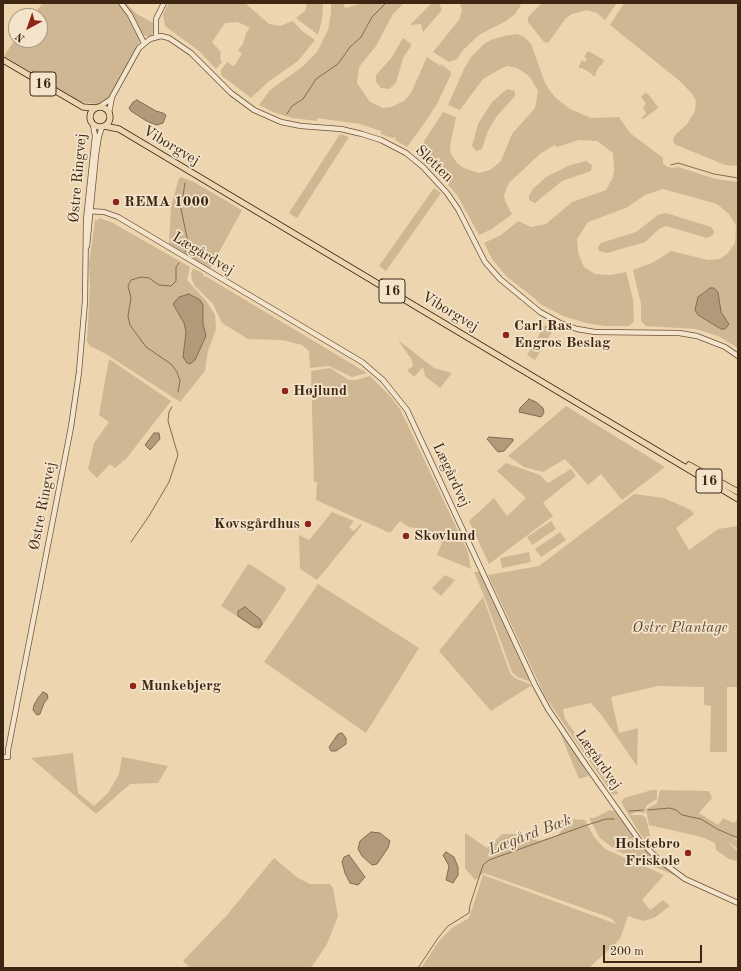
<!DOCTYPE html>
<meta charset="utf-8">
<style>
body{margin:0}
#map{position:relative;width:741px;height:971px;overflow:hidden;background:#edd5af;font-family:"Old Standard TT",serif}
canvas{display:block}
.frame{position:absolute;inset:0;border:4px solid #3d2713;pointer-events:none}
.north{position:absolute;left:8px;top:8px;width:40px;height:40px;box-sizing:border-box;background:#f3e4cb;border:1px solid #aa9881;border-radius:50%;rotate:220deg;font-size:11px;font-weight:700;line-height:16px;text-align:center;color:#3d2713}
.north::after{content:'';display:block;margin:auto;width:14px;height:18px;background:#8f2418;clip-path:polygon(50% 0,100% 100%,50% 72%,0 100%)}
.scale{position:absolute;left:603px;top:945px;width:99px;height:18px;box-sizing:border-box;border:2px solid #3d2713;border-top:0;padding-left:5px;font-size:12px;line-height:14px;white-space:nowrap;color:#3d2713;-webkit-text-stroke:3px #f3e4cb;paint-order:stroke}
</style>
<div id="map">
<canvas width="741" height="971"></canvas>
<div class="frame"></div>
<div class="north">N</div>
<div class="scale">200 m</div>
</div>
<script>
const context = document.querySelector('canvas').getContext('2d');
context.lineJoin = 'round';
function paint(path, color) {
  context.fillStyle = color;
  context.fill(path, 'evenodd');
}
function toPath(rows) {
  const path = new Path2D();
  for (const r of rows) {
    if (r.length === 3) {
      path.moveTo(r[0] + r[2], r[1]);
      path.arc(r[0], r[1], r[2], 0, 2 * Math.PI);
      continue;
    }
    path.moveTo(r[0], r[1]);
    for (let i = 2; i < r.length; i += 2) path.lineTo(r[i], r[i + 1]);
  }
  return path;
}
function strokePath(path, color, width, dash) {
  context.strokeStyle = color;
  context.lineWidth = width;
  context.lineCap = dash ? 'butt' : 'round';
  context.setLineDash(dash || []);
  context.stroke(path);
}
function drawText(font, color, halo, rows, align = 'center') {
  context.font = font + ' "Old Standard TT",serif';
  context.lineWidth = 3.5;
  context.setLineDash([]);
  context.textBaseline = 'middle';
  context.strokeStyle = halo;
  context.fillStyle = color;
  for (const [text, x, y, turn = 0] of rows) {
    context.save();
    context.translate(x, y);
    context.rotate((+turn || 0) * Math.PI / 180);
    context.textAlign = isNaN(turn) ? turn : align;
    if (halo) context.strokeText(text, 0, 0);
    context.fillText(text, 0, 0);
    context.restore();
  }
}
paint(toPath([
 [43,3,118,3,129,17,140,41,109,97,104,101,97,104,81,102,4,56,16,38,16,40,40,40,40,16,32,16],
 [123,3,126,3,137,14,153,23,153,33,151,36,144,36],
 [169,3,245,3,269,24,280,26,293,21,302,31,315,40,298,61,268,82,251,98,221,75,221,70,227,62,233,66,235,65,242,54,238,50,243,44,246,33,250,28,238,22,225,23,212,42,221,52,220,59,222,62,216,69,199,51,165,26,163,14],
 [307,3,323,3,322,20,318,35,296,18,305,11],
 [331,3,343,3,345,8,362,3,404,3,393,14,376,46,359,67,357,83,370,102,383,108,391,107,404,101,411,93,427,57,439,65,440,67,441,64,450,71,451,74,438,102,428,118,407,147,395,140,396,137,392,138,381,134,381,131,360,124,317,118,317,121,292,118,273,112,259,105,270,90,302,67,317,52,328,30,331,13],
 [432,3,439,3,442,10,423,32,421,24,410,25],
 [460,3,519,3,521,5,515,14,506,21,479,35,463,50,457,59,449,62,433,52,459,20,462,11],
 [542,3,617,3,605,20,597,13,587,10,572,14,566,18,548,43,544,42,528,22,528,17],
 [624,3,738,3,738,166,725,165,674,144,673,139,676,134,687,124,695,111,696,101,693,95,681,82,610,25],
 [518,34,524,37,531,44,545,83,550,91,556,98,570,109,591,118,619,117,630,133,663,158,663,163,666,166,672,168,678,167,716,179,738,182,738,348,718,336,696,329,646,326,641,321,641,304,633,270,654,262,671,251,708,260,720,259,728,253,735,243,736,225,729,214,717,204,663,189,645,195,626,208,588,222,577,239,578,252,581,260,584,267,595,274,611,275,626,272,633,299,634,321,629,326,605,326,586,323,563,316,542,305,529,294,507,277,492,259,484,243,501,235,518,221,531,227,546,224,572,202,606,190,613,177,614,170,613,153,596,140,596,141,579,140,557,147,555,145,541,153,509,183,504,195,505,201,512,214,492,229,479,235,457,195,426,160,423,143,443,112,456,117,450,146,451,154,457,163,464,168,478,173,490,170,501,161,512,134,535,108,538,91,529,76,517,68,508,66,502,68,483,79,460,110,448,105,464,69,471,57,484,44,491,40,504,36],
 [710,288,721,312,728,322,721,329,698,315,695,310,702,293],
 [403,38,411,44,411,46,403,58,396,83,389,89,381,88,376,82,376,75,392,57],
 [587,52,590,52,604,60,602,65,600,65,595,74,596,76,593,76,592,74,582,68,579,68,579,66,582,60,585,62,587,59,584,57],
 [507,89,515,91,515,96,497,116,488,131,482,149,476,151,472,146,478,124,492,102],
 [645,93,648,94,658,107,657,109,643,119,641,118,646,114,643,107,646,104,641,97],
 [340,134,349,137,297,218,289,213],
 [586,161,592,165,591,171,562,181,535,203,529,200,529,196,532,190,546,177,570,165],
 [181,177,194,182,242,210,210,269,169,244,171,206,179,178],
 [434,188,441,193,386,271,379,266],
 [666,213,711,227,714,231,713,235,707,238,666,226,659,229,645,242,607,253,599,251,598,247,601,243,636,232,658,215],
 [100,218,113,223,190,267,187,280,207,302,215,315,216,329,208,351,205,371,180,402,106,354,90,346,87,341,90,287,89,263,95,221],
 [193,268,204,274,203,276,207,277,367,373,352,377,329,366,310,368,309,351,302,345,282,340,248,339,222,323,213,304,195,286,192,280,191,274],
 [545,325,553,330,535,360,527,355],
 [398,340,434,368,452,373,440,388,425,376,423,367,414,377,407,370,413,366,412,360],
 [109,359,171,401,126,459,115,468,110,464,97,478,88,469,94,443,109,422,99,415],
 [330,368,349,380,356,380,370,376,390,396,400,409,468,552,471,569,437,555,442,543,427,530,409,527,400,521,390,533,316,500,317,482,314,482,311,371],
 [566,406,665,467,622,500,601,474,588,485,565,459,543,472,524,467,508,456],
 [506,463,540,475,548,483,571,469,576,476,543,503,553,516,489,564,469,521,494,498,507,516,526,498,497,471],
 [634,494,664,498,691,510,694,514,676,528,689,550,718,529,738,526,738,687,727,687,727,752,710,752,711,706,704,705,704,687,658,686,611,697,619,733,638,728,637,766,603,717,591,703,563,709,565,719,619,794,613,795,546,698,488,575,539,566],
 [332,512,354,521,349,527,354,531,360,524,362,525,317,580,300,569,299,535,309,540],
 [551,521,556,529,532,545,527,537],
 [560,532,566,540,541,557,535,549],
 [529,552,531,562,502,568,500,558],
 [248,564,251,565,286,588,285,591,260,629,258,630,221,606],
 [474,572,479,572,481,574,531,682,517,677,512,672,484,596],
 [445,575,455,580,441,596,432,588],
 [318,584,419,648,366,733,264,662],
 [483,597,510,673,515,678,532,685,491,711,439,651],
 [558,728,579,759,589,776,579,779],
 [73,753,78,793,94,806,108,793,119,774,122,757,168,766,158,783,130,784,96,814,31,758],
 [652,790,657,790,657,799,646,806,645,813,637,812,629,815,642,815,646,818,651,840,658,853,640,834,621,802,624,798],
 [660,790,709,791,712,798,699,813,718,825,723,818,734,823,738,819,738,837,734,839,738,840,738,849,727,841,738,852,738,861,729,859,716,850,715,843,702,837,649,825,646,809,657,803],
 [610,810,615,812,640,844,657,861,675,874,674,875,617,851,600,838,589,818,594,818],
 [571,819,585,820,594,837,605,849,664,875,642,900,650,910,663,900,670,906,654,918,643,921,628,916,620,939,589,968,421,968,439,941,452,928,469,918,483,875,616,924,611,918,484,873,475,880,465,868,465,833,487,848,502,834,530,834,538,841,558,835],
 [274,858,298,878,310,884,330,884,333,888,338,916,327,944,313,965,310,968,190,968,183,961,227,915]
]), '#cfb794');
const water = toPath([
 [137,100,156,111,163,113,166,115,163,123,157,125,148,122,131,111,129,108,133,102,137,100],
 [710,288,714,288,718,292,721,312,729,324,725,329,721,329,698,315,695,310,698,297,710,288],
 [189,294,200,300,203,305,203,324,206,336,195,360,190,364,187,363,183,357,186,332,184,323,173,304,179,297,189,294],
 [529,399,536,402,543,408,544,413,541,417,519,412,520,408,529,399],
 [154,433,159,433,160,439,150,450,145,445,154,433],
 [489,437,513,439,513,441,504,451,498,452,487,439,489,437],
 [245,607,260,619,262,624,260,627,254,627,238,616,238,611,245,607],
 [43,692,47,694,48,698,44,703,40,714,37,715,33,710,34,705,38,698,43,692],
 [342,733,346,738,346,744,336,751,331,751,329,747,338,734,342,733],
 [371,832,380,833,390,841,388,848,377,864,372,865,362,856,358,849,360,841,371,832],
 [446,852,454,857,458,867,458,875,453,883,446,880,449,866,443,855,446,852],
 [349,855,365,877,358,885,350,883,345,873,342,862,344,857,349,855]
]);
paint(water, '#b19a7a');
strokePath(water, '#836c51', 1);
strokePath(toPath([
 [287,114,292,106,303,99,316,79,338,64,350,47,361,37,372,17,386,3],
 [671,165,678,163,714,174,738,178],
 [185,183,181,209,188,242,185,252],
 [178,392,180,381,177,372,171,364,146,347,130,325,128,316,131,298,128,286,131,280,141,277,149,278,159,285,171,286,176,281,176,267,179,263],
 [131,542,149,516,169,482,178,455,168,421,169,412,172,407],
 [648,810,670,808,676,810,682,815,701,819,717,829,738,838],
 [629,811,643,810],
 [418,968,438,938,448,926,469,913,470,905,483,865,489,860,587,825,606,819,614,819]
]), '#836c51', 1);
const tertiary = toPath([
 [121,3,130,15,144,43],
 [156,37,156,19,164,3],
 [99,107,111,99],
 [109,113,112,97,139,48,150,39,161,36,169,38,191,53,231,93,254,110,281,122,301,126,341,129,362,134,381,140,406,153,423,167,447,193,458,209,485,262,500,279,540,312,560,323,577,329,595,332,679,333,697,336,725,347,738,356],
 [87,211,104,212,118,217,362,362,383,380,407,410,535,685,548,709,588,768,639,840,658,859,685,879,738,903],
 [87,246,96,155,99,136,102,127],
 [3,757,8,757,8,750,71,427,79,372,85,301,86,220,95,136,93,125]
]);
const primary = toPath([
 [3,60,83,107,96,108],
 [100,117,10],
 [104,126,119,129,738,499],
 [689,465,738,492]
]);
strokePath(tertiary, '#69523a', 6);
strokePath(primary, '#3d2713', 7);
strokePath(tertiary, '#f3e4cb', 4.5);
strokePath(primary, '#edd5af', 5.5);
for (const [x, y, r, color] of [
 [116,202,4,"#8f2418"],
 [506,335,4,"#8f2418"],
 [285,391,4,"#8f2418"],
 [308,524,4,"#8f2418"],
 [406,536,4,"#8f2418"],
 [133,686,4,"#8f2418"],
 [688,853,4,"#8f2418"]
]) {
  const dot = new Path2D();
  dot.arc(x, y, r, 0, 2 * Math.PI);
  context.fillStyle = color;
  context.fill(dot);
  strokePath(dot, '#f3e4cb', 1.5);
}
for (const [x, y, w] of [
 [43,84,26],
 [392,291,26],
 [709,481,26]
]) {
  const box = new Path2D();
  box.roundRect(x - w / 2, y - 12, w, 24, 3);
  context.fillStyle = '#f3e4cb';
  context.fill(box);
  strokePath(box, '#3d2713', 1);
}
drawText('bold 14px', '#3d2713', null, [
 ["16",43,84],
 ["16",392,291],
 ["16",709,481]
]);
drawText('15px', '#3d2713', '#f3e4cb', [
 ["Viborgvej",171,146,31],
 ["Sletten",434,164,44],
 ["Østre Ringvej",78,178,-85],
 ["Lægårdvej",203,254,31],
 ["Viborgvej",450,312,31],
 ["Lægårdvej",451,475,65],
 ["Østre Ringvej",43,506,-79],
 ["Lægårdvej",598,760,55]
]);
drawText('bold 15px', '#3d2713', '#f3e4cb', [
 ["REMA 1000",124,202],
 ["Carl Ras",514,326],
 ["Engros Beslag",514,343],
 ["Højlund",293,391],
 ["Kovsgårdhus",300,524,"right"],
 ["Skovlund",414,536],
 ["Munkebjerg",141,686],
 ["Holstebro",680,844,"right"],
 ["Friskole",680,861,"right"]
], 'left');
drawText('italic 15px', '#624b33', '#f3e4cb', [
 ["Østre Plantage",680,628]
]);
drawText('italic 16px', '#604a32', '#f3e4cb', [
 ["Lægård Bæk",530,835,-21]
]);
</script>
